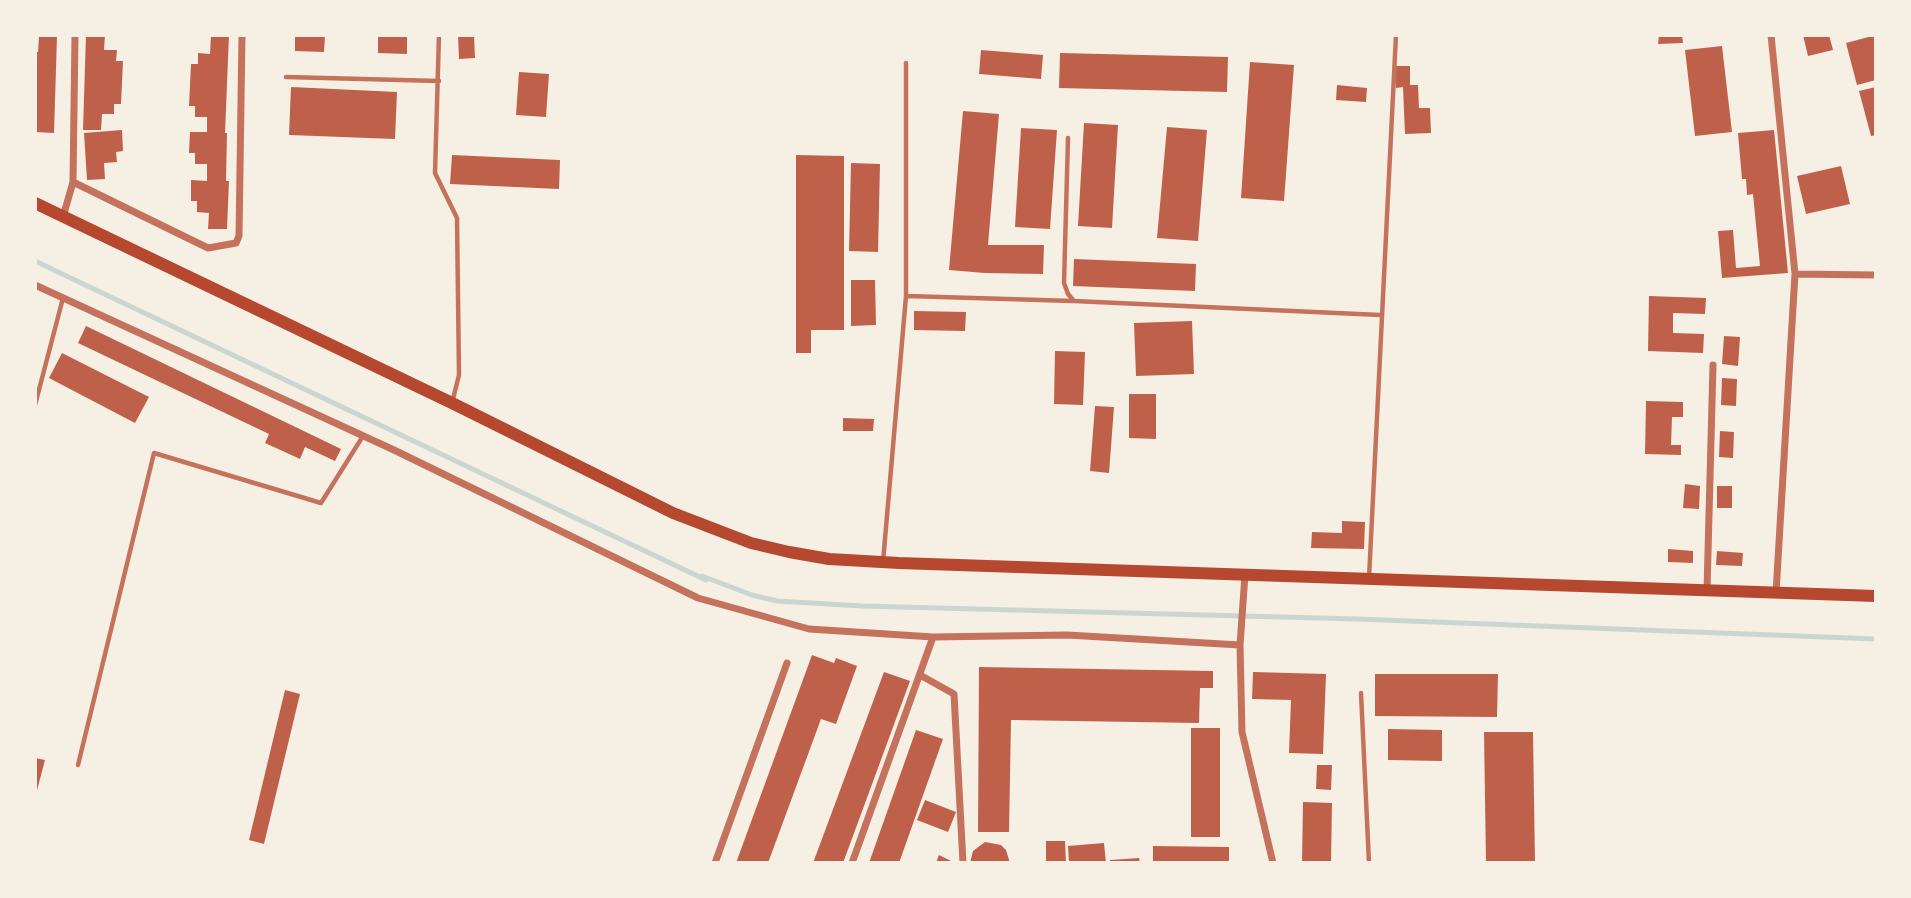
<!DOCTYPE html>
<style>
body{margin:0}
#map{position:relative;width:1911px;height:898px;overflow:hidden;background:#f6efe4;font-family:"Noto Serif",serif}
canvas{display:block}
.frame{position:absolute;inset:0;border:37px solid #f6efe4;pointer-events:none}
</style>
<div id="map">
<canvas width="1911" height="898"></canvas>
<div class="frame"></div>
</div>
<script>
const context = document.querySelector('canvas').getContext('2d');
context.lineJoin = 'round';
function toPath(rows) {
  const path = new Path2D();
  for (const r of rows) {
    path.moveTo(r[0], r[1]);
    for (let i = 2; i < r.length; i += 2) path.lineTo(r[i], r[i + 1]);
  }
  return path;
}
function strokePath(path, color, width, dash) {
  context.strokeStyle = color;
  context.lineWidth = width;
  context.lineCap = dash ? 'butt' : 'round';
  context.setLineDash(dash || []);
  context.stroke(path);
}
function paint(path, color) {
  context.fillStyle = color;
  context.fill(path, 'evenodd');
}
strokePath(toPath([
 [35,261,706,580,702,576,752,595,777,601,862,606,1357,619,1876,639]
]), '#c9d6d2', 5);
paint(toPath([
 [86,35,105,35,104,50,117,50,116,61,123,61,121,104,114,104,114,114,102,114,101,130,83,130],
 [211,35,229,35,225,133,227,133,226,181,229,181,227,229,208,229,209,213,197,212,197,201,191,201,191,180,207,181,207,164,195,164,195,153,189,153,190,132,207,132,207,117,195,117,195,106,189,106,191,64,198,64,198,53,210,54],
 [295,35,325,35,324,52,295,51],
 [378,35,407,35,407,54,378,53],
 [458,35,474,35,475,58,459,59],
 [1659,35,1682,35,1683,43,1658,44],
 [1803,35,1829,35,1833,50,1808,56],
 [1876,35,1876,80,1857,85,1846,43],
 [39,36,57,36,54,133,35,132,35,52,38,52],
 [1722,46,1732,132,1695,136,1685,50],
 [981,50,1043,55,1041,79,979,74],
 [1060,53,1228,57,1227,92,1059,88],
 [1250,62,1294,65,1284,201,1241,198],
 [1395,66,1410,66,1410,85,1418,85,1419,108,1430,108,1431,133,1405,134,1403,87,1396,88],
 [519,72,549,74,546,117,516,115],
 [1337,85,1367,88,1366,102,1336,100],
 [291,87,397,92,395,139,289,135],
 [1876,87,1876,135,1871,136,1859,91],
 [963,111,999,114,988,245,1044,245,1043,274,985,273,949,270],
 [1084,123,1118,125,1112,228,1078,226],
 [1167,127,1207,130,1198,241,1157,238],
 [1021,128,1057,130,1050,229,1015,227],
 [122,130,123,151,116,152,117,162,104,163,105,179,87,180,84,133],
 [1774,130,1788,273,1722,278,1718,231,1733,230,1736,268,1760,266,1753,194,1747,195,1746,179,1742,179,1738,133],
 [452,155,560,160,559,189,450,184],
 [796,155,844,156,844,330,811,330,811,353,796,353],
 [851,163,880,164,878,252,849,251],
 [1841,166,1850,204,1806,214,1797,176],
 [1074,259,1196,264,1195,291,1073,286],
 [851,280,875,280,876,325,851,326],
 [1649,296,1706,298,1705,314,1673,313,1673,333,1704,334,1703,353,1648,351],
 [914,311,966,312,965,331,914,330],
 [1192,321,1194,374,1136,376,1134,323],
 [86,326,341,449,335,461,305,447,300,459,265,443,269,434,78,343],
 [1724,336,1740,337,1738,366,1722,364],
 [1055,351,1085,352,1083,405,1054,404],
 [62,353,149,397,135,423,49,378],
 [1722,378,1737,379,1736,406,1721,405],
 [1129,394,1156,394,1156,439,1129,438],
 [1646,401,1683,402,1683,417,1672,417,1671,445,1681,445,1681,455,1645,454],
 [1095,406,1114,407,1109,473,1090,471],
 [843,418,874,419,873,431,843,431],
 [1720,431,1734,432,1733,458,1719,457],
 [1685,484,1700,486,1699,509,1683,508],
 [1717,486,1732,486,1732,508,1717,508],
 [1342,521,1365,522,1364,549,1311,548,1312,532,1342,533],
 [1668,549,1693,551,1693,563,1668,562],
 [1717,551,1743,553,1742,566,1716,565],
 [812,655,834,663,836,658,857,666,836,724,821,719,768,863,736,863],
 [979,667,1213,671,1213,688,1200,688,1199,723,1011,720,1009,832,978,832],
 [884,672,910,681,843,863,813,863],
 [1253,672,1326,674,1323,754,1289,753,1291,700,1252,699],
 [1375,674,1498,674,1497,717,1375,716],
 [285,690,300,694,264,844,249,840],
 [1191,728,1220,728,1220,837,1191,837],
 [1388,729,1442,730,1442,761,1388,760],
 [916,730,943,739,899,863,869,863],
 [1484,732,1533,732,1535,863,1486,863],
 [35,758,45,760,36,794,35,794],
 [1317,765,1332,765,1331,790,1316,789],
 [925,800,956,812,948,832,917,820],
 [1303,802,1332,803,1331,863,1302,863],
 [1046,841,1065,841,1066,863,1046,863],
 [985,842,1001,845,1006,850,1010,863,970,863,973,851],
 [1104,843,1106,863,1069,863,1068,846],
 [1153,846,1229,847,1229,863,1153,863],
 [939,855,955,863,936,863],
 [1139,858,1140,863,1110,863,1110,860]
]), '#bf614a');
strokePath(toPath([
 [439,35,435,173,457,218,459,375,452,403],
 [286,77,439,81],
 [1068,138,1064,283,1068,294,1074,301,1380,315],
 [907,296,1073,301],
 [35,405,63,298],
 [883,562,906,296,906,63],
 [1369,578,1396,35],
 [1361,693,1369,863],
 [78,765,154,453,321,503,363,436]
]), '#c5725c', 4.5);
strokePath(toPath([
 [1771,35,1795,274,1776,593],
 [73,182,208,248,236,243,239,236,242,35],
 [63,217,73,182,75,35],
 [1795,274,1876,275],
 [35,285,394,450,698,598,809,629,933,637,1067,635,1240,645],
 [1245,575,1240,645,1242,732,1273,863],
 [1707,590,1713,365],
 [920,675,954,694,963,863],
 [715,863,787,663],
 [852,863,933,637]
]), '#c5725c', 7);
strokePath(toPath([
 [35,203,452,403,673,513,751,543,789,552,829,559,899,563,1876,596]
]), '#b5482f', 12);
</script>
